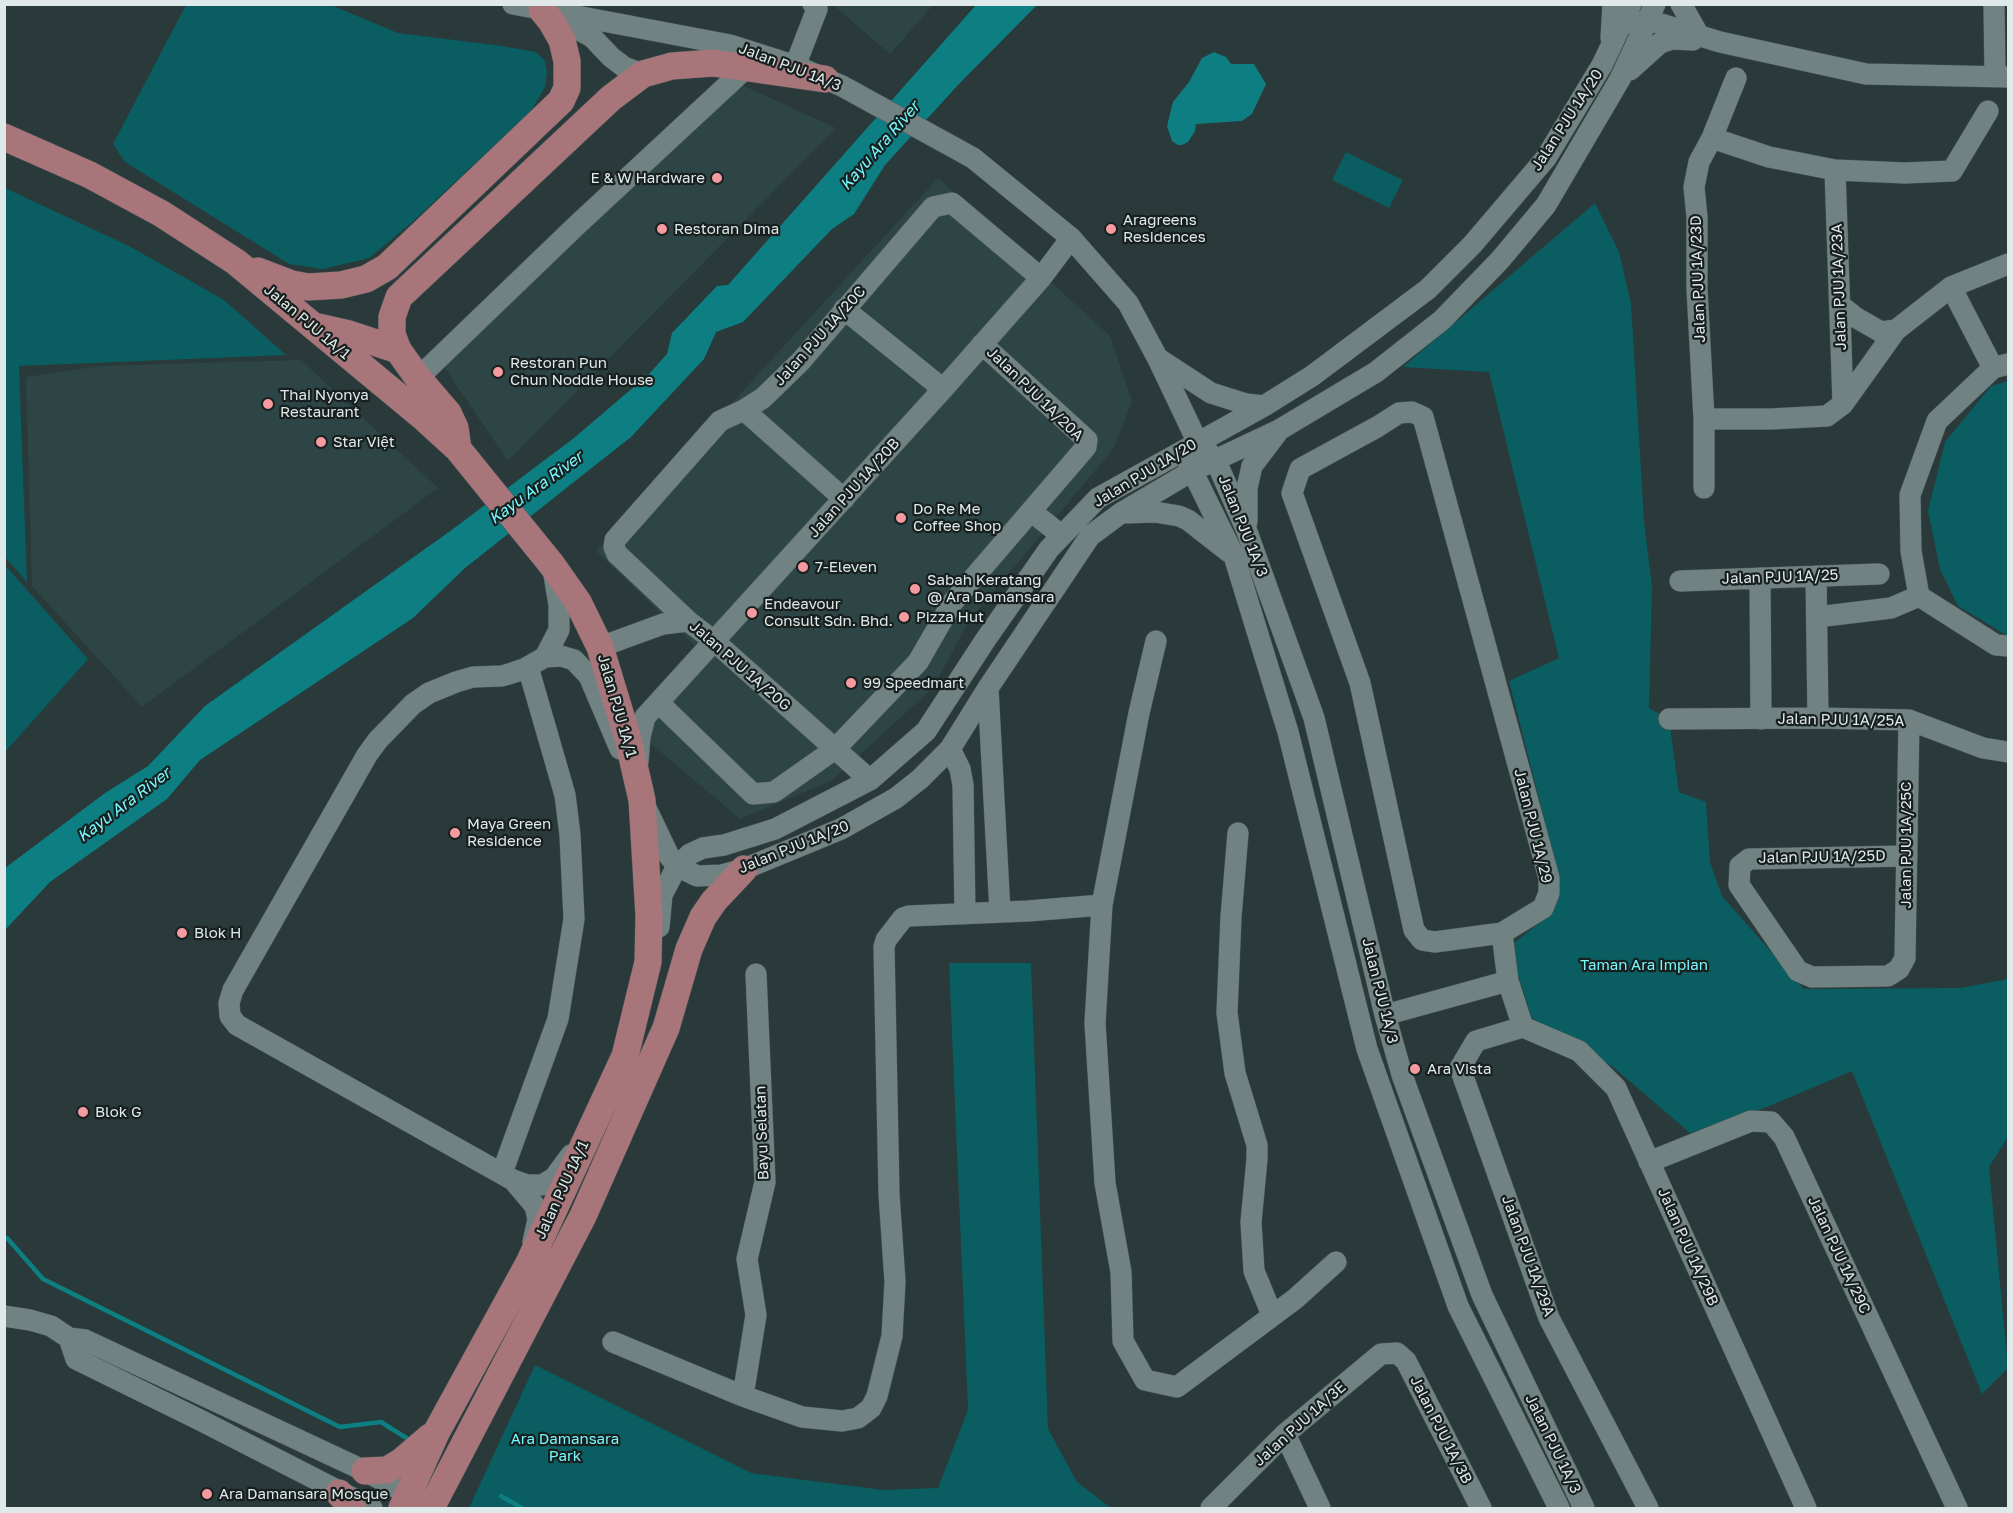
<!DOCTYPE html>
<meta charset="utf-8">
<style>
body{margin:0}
#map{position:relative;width:2013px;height:1513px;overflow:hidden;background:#2a3939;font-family:"Golos Text",sans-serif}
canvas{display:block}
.frame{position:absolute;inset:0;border:6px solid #dfe9e9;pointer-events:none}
</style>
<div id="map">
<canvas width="2013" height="1513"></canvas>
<div class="frame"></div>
</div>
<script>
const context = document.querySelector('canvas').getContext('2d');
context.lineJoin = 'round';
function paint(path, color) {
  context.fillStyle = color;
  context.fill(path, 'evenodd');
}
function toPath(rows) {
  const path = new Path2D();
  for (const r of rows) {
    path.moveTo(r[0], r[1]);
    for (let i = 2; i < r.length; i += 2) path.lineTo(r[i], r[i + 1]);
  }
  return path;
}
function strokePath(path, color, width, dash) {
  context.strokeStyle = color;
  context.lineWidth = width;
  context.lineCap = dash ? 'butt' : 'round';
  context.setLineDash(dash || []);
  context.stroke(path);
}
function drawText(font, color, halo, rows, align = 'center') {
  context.font = font + ' "Golos Text",sans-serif';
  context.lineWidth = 4.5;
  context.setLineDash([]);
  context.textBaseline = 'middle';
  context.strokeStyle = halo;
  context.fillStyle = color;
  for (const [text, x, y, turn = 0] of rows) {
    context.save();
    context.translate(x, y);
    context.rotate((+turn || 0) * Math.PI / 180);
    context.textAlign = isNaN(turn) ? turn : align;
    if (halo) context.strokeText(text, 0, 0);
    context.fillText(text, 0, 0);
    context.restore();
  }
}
paint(toPath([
 [833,5,933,5,890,54],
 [740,84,836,128,508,461,442,364],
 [938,178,1110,336,1132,401,1114,448,970,620,932,689,831,781,740,819,650,743,645,717,697,648,596,551],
 [301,360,438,488,142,707,32,586,26,377,100,366]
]), '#2e4546');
paint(toPath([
 [186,5,331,5,398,33,502,46,536,52,545,61,547,72,545,87,531,111,410,224,369,258,323,269,289,264,125,162,113,144],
 [1346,152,1403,180,1389,208,1332,180],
 [5,188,129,246,224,300,286,355,19,366,27,582,5,557],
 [1595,203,1619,252,1631,303,1644,521,1652,587,1649,708,1669,719,1679,792,1706,802,1710,862,1722,896,1804,989,1960,988,2008,979,2008,1137,1989,1167,2008,1368,1982,1394,1852,1071,1767,1107,1690,1133,1613,1067,1532,1018,1517,972,1513,944,1554,911,1553,853,1509,681,1559,658,1489,372,1403,367],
 [2008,381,2008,636,1958,606,1940,569,1928,511,1945,442,1991,386],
 [5,565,88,659,5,752],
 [949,963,1031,963,1048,1429,1077,1482,1111,1508,469,1508,535,1365,751,1473,883,1490,938,1488,968,1410]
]), '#0a5e61');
paint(toPath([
 [976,5,1037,5,958,85,885,165,854,214,832,229,743,322,716,332,704,359,631,437,465,568,413,618,200,760,167,799,50,882,5,930,5,868,105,793,148,766,205,706,453,529,574,438,649,374,667,354,672,333,717,286,728,285],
 [1214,52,1226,57,1231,64,1254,64,1266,84,1252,114,1242,121,1196,124,1195,131,1188,142,1182,145,1178,145,1172,141,1167,126,1173,102,1189,82,1202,58]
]), '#0d7f83');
strokePath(toPath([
 [7,1238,43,1279,340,1427,381,1422,411,1441],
 [501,1496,522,1508]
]), '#0d7f83', 4.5);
const minor = toPath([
 [513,4,730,45,796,66,842,86,973,158,1071,238,1128,303,1158,359,1197,441,1215,459,1246,529,1314,718,1385,1015,1402,1075,1482,1295,1584,1508],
 [1681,4,1698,34],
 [1994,4,1995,76],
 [561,20,592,37,611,57,624,67,643,74],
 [1634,24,1648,20,1720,42,1866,74,2008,77],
 [1611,38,1613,4],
 [1630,70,1660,43,1672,39,1693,40],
 [792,74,817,9,813,4],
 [1712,138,1769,157,1835,170,1905,173,1952,171,1988,111],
 [1835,170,1843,404],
 [1951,287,1993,368],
 [1840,305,1855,317,1881,332,1896,330],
 [844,309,943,389],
 [1159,359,1211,393,1246,404,1264,406],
 [2008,364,1993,368,1937,421,1910,495,1911,551,1919,596,1996,645,2008,646],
 [418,378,577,225,746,68],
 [744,410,844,499],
 [1412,412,1423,417,1549,878,1549,893,1543,908,1502,933,1435,942,1422,940,1414,930,1360,683,1292,493,1300,469,1377,427,1399,413,1412,412],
 [1704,419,1771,419,1827,416,1843,404,1896,330,1951,287,2008,264],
 [1186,458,1234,556,1288,732,1367,1049,1458,1306,1559,1508],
 [1704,488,1704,419,1697,289,1697,217,1694,187,1699,162,1712,138,1736,78],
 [1032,512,1061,535],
 [1123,513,1155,512,1179,516,1188,520,1229,552],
 [1247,522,1247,488,1252,466,1277,433],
 [1816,576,1818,718],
 [1760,578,1761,719],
 [1680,581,1879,574],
 [1817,617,1891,608,1919,596],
 [1156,641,1139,713,1102,905,1095,1023,1105,1183,1121,1272,1123,1341,1145,1380,1177,1387,1295,1299,1336,1262],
 [600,647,663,624,688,621],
 [545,657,559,630,559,605,553,569],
 [988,688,1000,912],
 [659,703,753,794,774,792,835,749,918,662,952,603,1086,447,1087,440,982,344],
 [1669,719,1818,718,1909,720,1983,748,2008,752],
 [950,749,960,769,963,785,965,914],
 [638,762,640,737,645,717,943,389,1041,278,1071,238],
 [870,780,714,641,688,621,617,554,614,547,615,540,720,421,744,410,763,398,801,361,933,207,952,203,1041,278],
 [646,808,669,856,677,866,697,876,722,875,744,869,841,829,896,798,920,779,950,749,988,688,1090,536,1121,513,1192,471,1279,430,1376,372,1442,320,1500,260,1546,205,1620,79,1655,4],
 [1238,833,1231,917,1227,1013,1235,1073,1257,1145,1257,1159,1251,1222,1254,1271,1272,1315],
 [1907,856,1749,859,1740,866,1739,885,1798,971,1812,977,1888,976,1899,969,1905,958,1909,720],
 [659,927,662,895,677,866,690,854,703,848,724,845,775,829,870,780,926,731,986,639,1049,549,1098,498,1264,406,1312,376,1428,289,1472,245,1546,158,1602,65,1631,4],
 [1502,933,1508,981,1523,1027],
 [1385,1015,1508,981],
 [1523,1027,1579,1051,1616,1088,1806,1508],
 [1523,1027,1476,1041,1460,1068,1549,1318,1648,1508],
 [571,1155,554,1178,542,1185,527,1185,513,1180,237,1025,230,1016,229,1003,233,990,367,755,378,740,413,704,429,693,456,682,473,677,502,676,512,673,524,669,545,657,561,656,574,660,589,676,620,749],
 [1649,1162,1751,1121,1771,1122,1784,1137,1957,1508],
 [502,1173,558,1019,574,919,570,835,565,795,528,667],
 [513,1180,535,1206,538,1219,533,1242],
 [4,1316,30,1320,51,1326,69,1338,85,1340,365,1471,421,1501],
 [69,1338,76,1359,202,1421,372,1508],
 [613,1342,743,1396,802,1417,842,1421,858,1418,871,1408,877,1396,892,1336,895,1282,889,1194,884,947,886,940,903,918,909,916,1028,911,1102,905],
 [743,1396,756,1315,747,1259,765,1182,756,974],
 [1285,1434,1320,1508],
 [1211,1508,1285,1434,1381,1354,1397,1353,1406,1361,1481,1508]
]);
const major = toPath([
 [4,137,90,175,162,214,236,262,423,417,458,449,552,565,578,602,600,647,628,739,642,800,649,916,648,962,625,1056,529,1263,437,1431,402,1508],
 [258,271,292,284,308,287,341,285,366,279,387,267,561,101,567,88,567,61,562,40,551,21,542,10],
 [318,327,349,334,398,350],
 [458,449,455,428,448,413,418,378,398,350,392,334,392,317,399,297,611,98,643,74,672,66,713,63,825,79],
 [365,1471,387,1470,402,1461,430,1437],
 [339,1493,352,1508],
 [431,1508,583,1216,666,1028,689,949,703,917,714,901,744,869]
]);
strokePath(minor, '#475455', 22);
strokePath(major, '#475455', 28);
strokePath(minor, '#718283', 21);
strokePath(major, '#a8767a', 27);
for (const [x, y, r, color] of [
 [717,178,6,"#f59b9f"],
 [662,229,6,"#f59b9f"],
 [1111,229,6,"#f59b9f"],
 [498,372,6,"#f59b9f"],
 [268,404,6,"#f59b9f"],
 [321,442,6,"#f59b9f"],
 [901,518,6,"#f59b9f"],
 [803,567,6,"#f59b9f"],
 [915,589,6,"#f59b9f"],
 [752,613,6,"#f59b9f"],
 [904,617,6,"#f59b9f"],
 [851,683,6,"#f59b9f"],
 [455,833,6,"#f59b9f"],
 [182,933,6,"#f59b9f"],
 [1415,1069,6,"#f59b9f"],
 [83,1112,6,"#f59b9f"],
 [207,1494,6,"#f59b9f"]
]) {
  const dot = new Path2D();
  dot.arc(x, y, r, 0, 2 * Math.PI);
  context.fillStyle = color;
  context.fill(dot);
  strokePath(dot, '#181f1f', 2);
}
drawText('15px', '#dfe9e9', '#181f1f', [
 ["Jalan PJU 1A/3",790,67,21],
 ["Jalan PJU 1A/20",1567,120,-57],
 ["Jalan PJU 1A/23D",1698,279,-92],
 ["Jalan PJU 1A/23A",1839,287,-92],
 ["Jalan PJU 1A/1",307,322,40],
 ["Jalan PJU 1A/20C",820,336,-48],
 ["Jalan PJU 1A/20A",1035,394,44],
 ["Jalan PJU 1A/20",1145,473,-31],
 ["Jalan PJU 1A/20B",854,488,-48],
 ["Jalan PJU 1A/3",1243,526,68],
 ["Jalan PJU 1A/25",1780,577,-2],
 ["Jalan PJU 1A/20G",740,666,41],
 ["Jalan PJU 1A/1",617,706,74],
 ["Jalan PJU 1A/25A",1841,720,1],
 ["Jalan PJU 1A/29",1533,826,76],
 ["Jalan PJU 1A/25C",1906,845,-90],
 ["Jalan PJU 1A/20",794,847,-22],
 ["Jalan PJU 1A/25D",1822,857,-1],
 ["Jalan PJU 1A/3",1380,991,76],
 ["Bayu Selatan",762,1133,-92],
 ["Jalan PJU 1A/1",562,1190,-65],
 ["Jalan PJU 1A/29B",1688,1247,66],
 ["Jalan PJU 1A/29C",1839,1255,65],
 ["Jalan PJU 1A/29A",1528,1256,70],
 ["Jalan PJU 1A/3E",1300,1424,-42],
 ["Jalan PJU 1A/3B",1441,1430,63],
 ["Jalan PJU 1A/3",1553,1444,64]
]);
drawText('15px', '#dfe9e9', '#181f1f', [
 ["E & W Hardware",705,178,"right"],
 ["Aragreens",1123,220],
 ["Residences",1123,237],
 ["Restoran Dima",674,229],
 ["Restoran Pun",510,363],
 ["Chun Noddle House",510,380],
 ["Thai Nyonya",280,395],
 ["Restaurant",280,412],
 ["Star Việt",333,442],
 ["Do Re Me",913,509],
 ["Coffee Shop",913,526],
 ["7-Eleven",815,567],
 ["Sabah Keratang",927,580],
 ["@ Ara Damansara",927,597],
 ["Endeavour",764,604],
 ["Consult Sdn. Bhd.",764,621],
 ["Pizza Hut",916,617],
 ["99 Speedmart",863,683],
 ["Maya Green",467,824],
 ["Residence",467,841],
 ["Blok H",194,933],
 ["Ara Vista",1427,1069],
 ["Blok G",95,1112],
 ["Ara Damansara Mosque",219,1494]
], 'left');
drawText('15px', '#77f7fc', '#181f1f', [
 ["Taman Ara Impian",1644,965],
 ["Ara Damansara",565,1439],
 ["Park",565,1456]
]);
drawText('italic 16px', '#79f9ff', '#181f1f', [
 ["Kayu Ara River",880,146,-49],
 ["Kayu Ara River",536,488,-36],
 ["Kayu Ara River",124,805,-37]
]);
</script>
